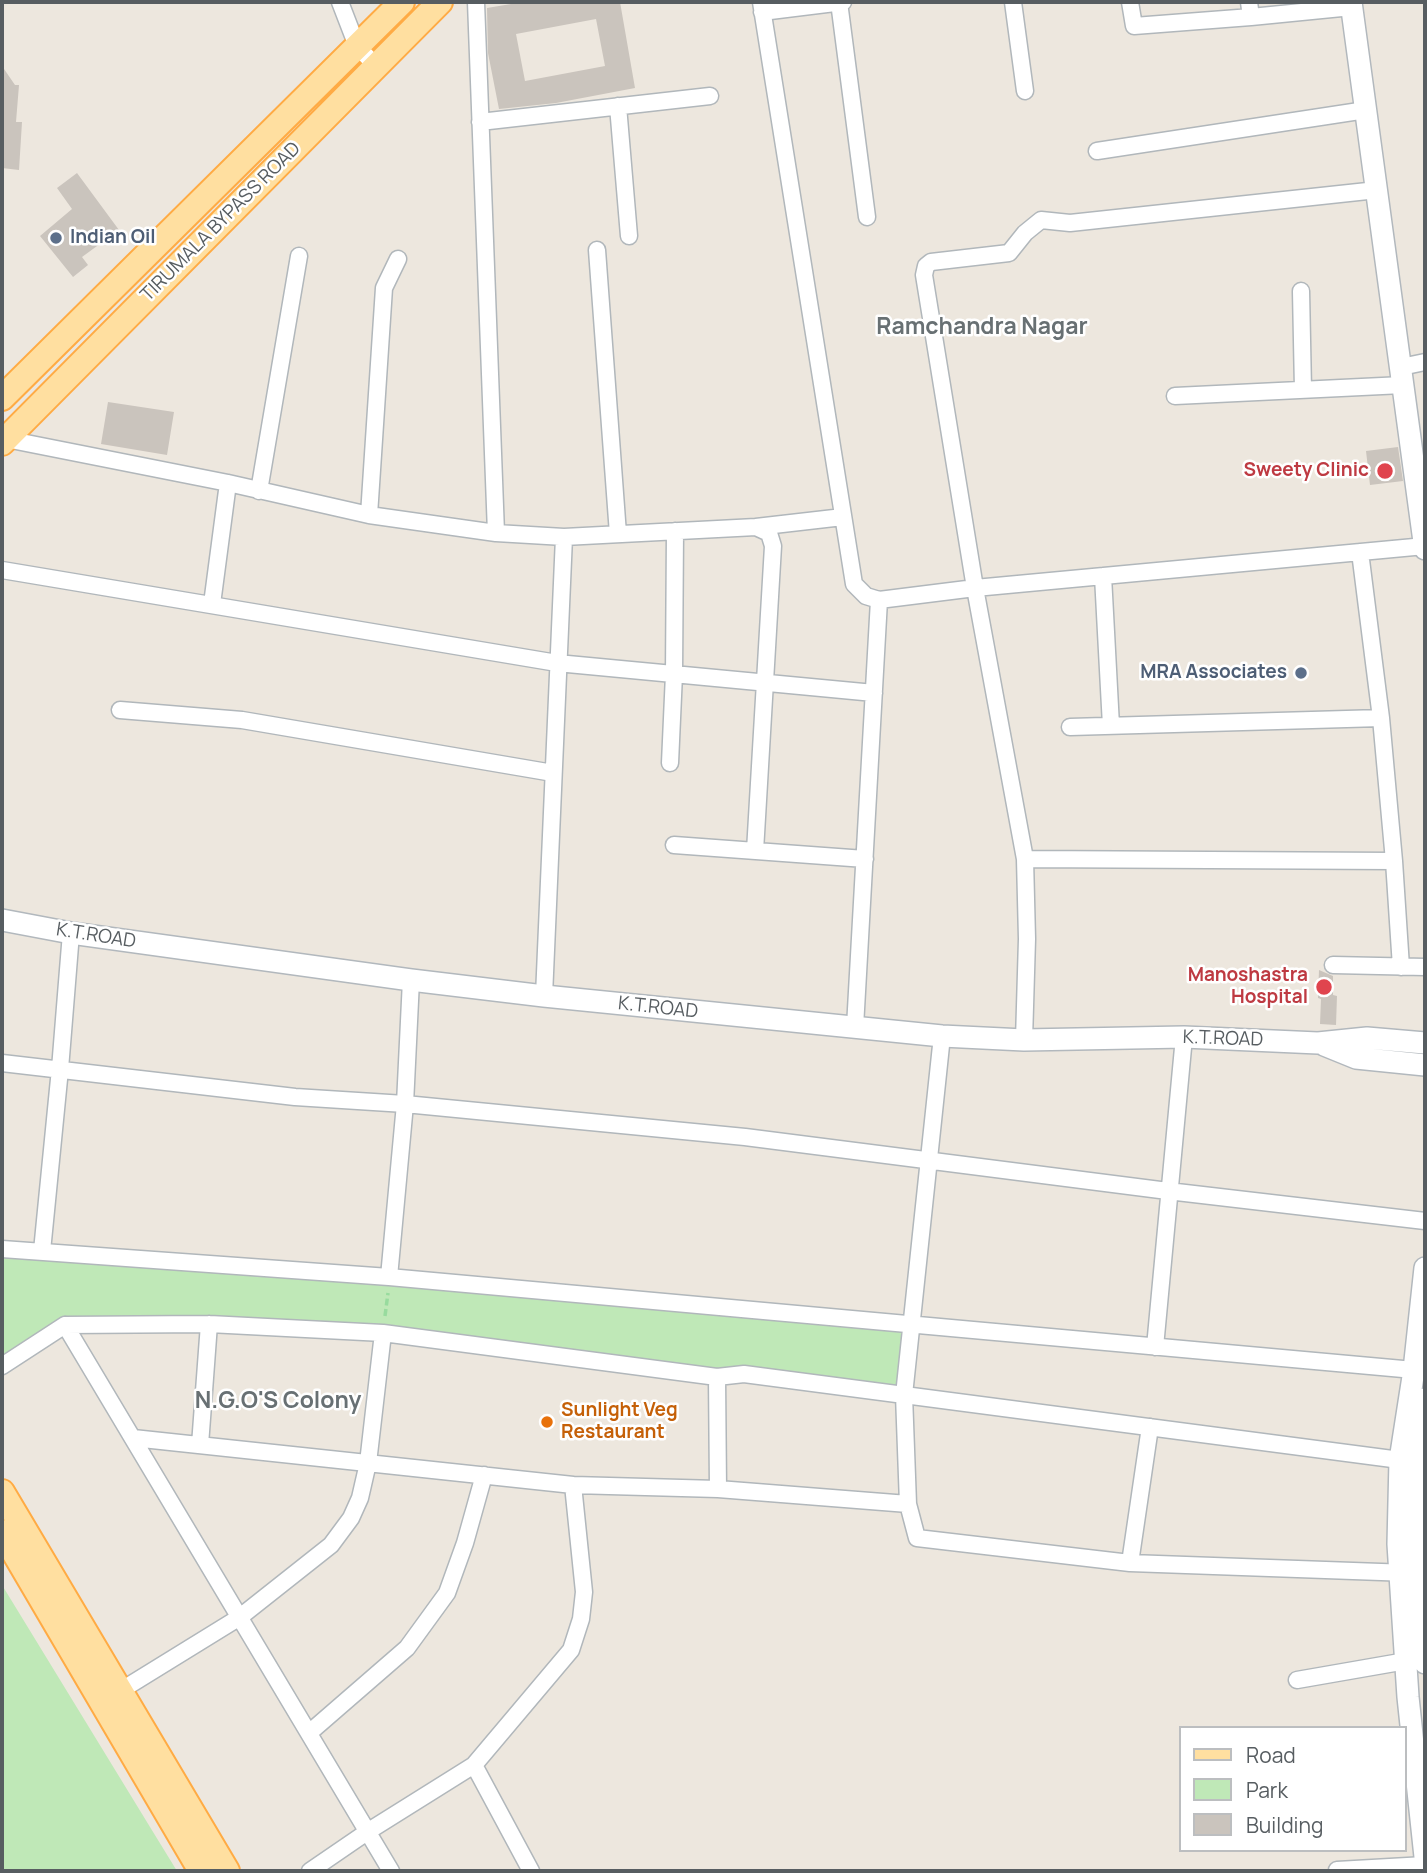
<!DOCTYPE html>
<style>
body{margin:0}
#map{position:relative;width:1427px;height:1873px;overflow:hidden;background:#ede7de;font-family:Manrope,sans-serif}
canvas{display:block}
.frame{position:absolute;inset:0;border:4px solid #575d61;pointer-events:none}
.legend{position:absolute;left:1179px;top:1726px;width:228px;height:126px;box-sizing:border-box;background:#fff;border:2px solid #bcbec0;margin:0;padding:9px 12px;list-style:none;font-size:21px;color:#575d61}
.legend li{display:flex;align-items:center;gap:14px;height:35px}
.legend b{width:35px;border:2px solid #bcbec0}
</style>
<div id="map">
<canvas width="1427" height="1873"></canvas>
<div class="frame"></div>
<ul class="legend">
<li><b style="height:9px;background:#ffdfa0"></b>Road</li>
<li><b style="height:19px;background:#bfe8b7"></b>Park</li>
<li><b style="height:19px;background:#cac4bd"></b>Building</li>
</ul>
</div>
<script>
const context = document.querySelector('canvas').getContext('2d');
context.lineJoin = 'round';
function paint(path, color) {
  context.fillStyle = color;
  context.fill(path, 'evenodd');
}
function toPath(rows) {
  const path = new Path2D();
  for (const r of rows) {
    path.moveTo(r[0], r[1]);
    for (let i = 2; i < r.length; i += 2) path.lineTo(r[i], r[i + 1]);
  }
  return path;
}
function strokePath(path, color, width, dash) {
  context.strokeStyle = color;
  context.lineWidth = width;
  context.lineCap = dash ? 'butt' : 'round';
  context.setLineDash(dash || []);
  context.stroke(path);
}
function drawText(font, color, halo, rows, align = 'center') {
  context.font = font + ' Manrope,sans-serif';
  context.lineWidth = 5;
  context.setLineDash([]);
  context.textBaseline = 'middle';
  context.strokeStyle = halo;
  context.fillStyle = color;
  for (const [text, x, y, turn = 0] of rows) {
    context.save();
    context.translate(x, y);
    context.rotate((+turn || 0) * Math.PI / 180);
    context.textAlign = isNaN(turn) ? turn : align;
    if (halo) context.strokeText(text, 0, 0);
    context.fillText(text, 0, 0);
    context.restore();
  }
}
paint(toPath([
 [2,1249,911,1326,904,1398,369,1326,66,1325,2,1367],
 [2,1585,150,1827,177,1871,2,1871]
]), '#bfe8b7');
paint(toPath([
 [523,2,620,2,635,88,556,103,499,109,488,53,487,8],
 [596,19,605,66,525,81,516,34],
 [2,66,15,85,19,85,16,122,22,122,19,170,2,168],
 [77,173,119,230,82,257,88,265,73,277,40,236,72,209,57,188],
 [108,402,174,412,167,455,101,444],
 [1398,447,1403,481,1370,485,1366,451],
 [1319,970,1333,976,1333,995,1337,996,1336,1025,1320,1024,1321,999,1318,998]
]), '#cac4bd');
const street = toPath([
 [340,2,357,46,376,66],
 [476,2,496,533,564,537,756,527,769,533,773,546,755,851],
 [761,2,854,584,866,596,879,600,975,588,1425,546],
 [839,2,867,217],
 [1013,2,1025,91],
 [1130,2,1134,26,1251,17],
 [1249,2,1251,17,1352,7],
 [762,12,843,2],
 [618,106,629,236],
 [480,122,710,96],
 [1097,151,1366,110],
 [597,250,618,534],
 [1301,291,1303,390],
 [1401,367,1425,362],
 [1175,396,1403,385],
 [6,439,228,483],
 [259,491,299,256],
 [369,515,384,288,398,259],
 [756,527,843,517],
 [2,570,557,663,874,693],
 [1103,576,1111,726],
 [212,604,228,483,369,515,496,533],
 [120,710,242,720,553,773],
 [1070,727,1381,718],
 [670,763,674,674,675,531],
 [674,845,865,859],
 [1025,859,1394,861,1381,718,1360,552],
 [1394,861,1401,967],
 [1333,965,1425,967],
 [544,996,564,537],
 [855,1027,879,600],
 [1024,1040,1027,939,1025,859,975,588,924,275,926,266,931,262,1009,253,1025,233,1041,220,1070,223,1377,190],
 [2,1063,295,1097,405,1104,745,1137,1168,1191,1425,1221],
 [2,1249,389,1277,1425,1371],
 [42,1251,60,1069,71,933],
 [389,1277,405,1104,411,980],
 [65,1325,391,1871],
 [1155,1347,1184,1037],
 [2,1366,65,1325,209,1324,383,1333,717,1377],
 [133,1438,573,1485],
 [200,1445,209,1324],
 [718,1489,717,1377,744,1374,1400,1460],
 [908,1504,904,1395,942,1036],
 [1130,1563,1150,1427],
 [1297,1680,1406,1661],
 [120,1691,240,1617,331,1545,351,1518,360,1498,368,1463,383,1333],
 [309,1733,407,1648,447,1593,465,1543,484,1475],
 [474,1765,531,1871],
 [1337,1870,1425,1865],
 [310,1871,367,1832,474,1765,571,1650,581,1619,584,1592,573,1485,718,1489,908,1504,917,1538,1130,1563,1409,1573]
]);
const secondary = toPath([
 [1351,2,1425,549],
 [2,920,71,933,411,980,544,996,942,1036,1024,1040,1184,1037,1318,1043,1367,1038,1425,1043],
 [1324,1045,1356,1058,1425,1065],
 [1425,1268,1414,1370,1400,1460,1398,1544,1408,1697,1425,1857],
 [1425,1399,1416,1455,1417,1572,1425,1663]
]);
const primary = toPath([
 [2,398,402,2],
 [2,443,440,2],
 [2,1492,227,1871],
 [2,1532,201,1871]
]);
strokePath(street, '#b1b7bb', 19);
strokePath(secondary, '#b2b8bd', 24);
strokePath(primary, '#ffab44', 28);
strokePath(toPath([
 [385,1316,388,1293]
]), '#98db9e', 3.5, [7, 3.5]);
strokePath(street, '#fff', 16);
strokePath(secondary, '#fff', 21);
strokePath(primary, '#ffdfa0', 24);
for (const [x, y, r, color] of [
 [56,238,7,"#5c6f8a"],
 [1385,471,9,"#e0444e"],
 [1301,673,7,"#5c6f8a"],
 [1324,987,9,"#e0444e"],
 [547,1422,7,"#e8710a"]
]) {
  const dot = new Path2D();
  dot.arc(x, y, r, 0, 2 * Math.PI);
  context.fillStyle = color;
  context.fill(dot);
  strokePath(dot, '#fff', 2.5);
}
drawText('19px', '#575d61', '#fff', [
 ["TIRUMALA BYPASS ROAD",221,222,-45],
 ["K.T.ROAD",96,936,9],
 ["K.T.ROAD",658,1008,6],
 ["K.T.ROAD",1223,1039,2]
]);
drawText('bold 19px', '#4e5e75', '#fff', [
 ["Indian Oil",70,238],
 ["MRA Associates",1287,673,"right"]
], 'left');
drawText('bold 19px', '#be3a42', '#fff', [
 ["Sweety Clinic",1369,471],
 ["Manoshastra",1308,976],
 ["Hospital",1308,998]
], 'right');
drawText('bold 19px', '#c56008', '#fff', [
 ["Sunlight Veg",561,1411],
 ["Restaurant",561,1433]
], 'left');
drawText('bold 23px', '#687073', '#fff', [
 ["Ramchandra Nagar",982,328],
 ["N.G.O'S Colony",278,1402]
]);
</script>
